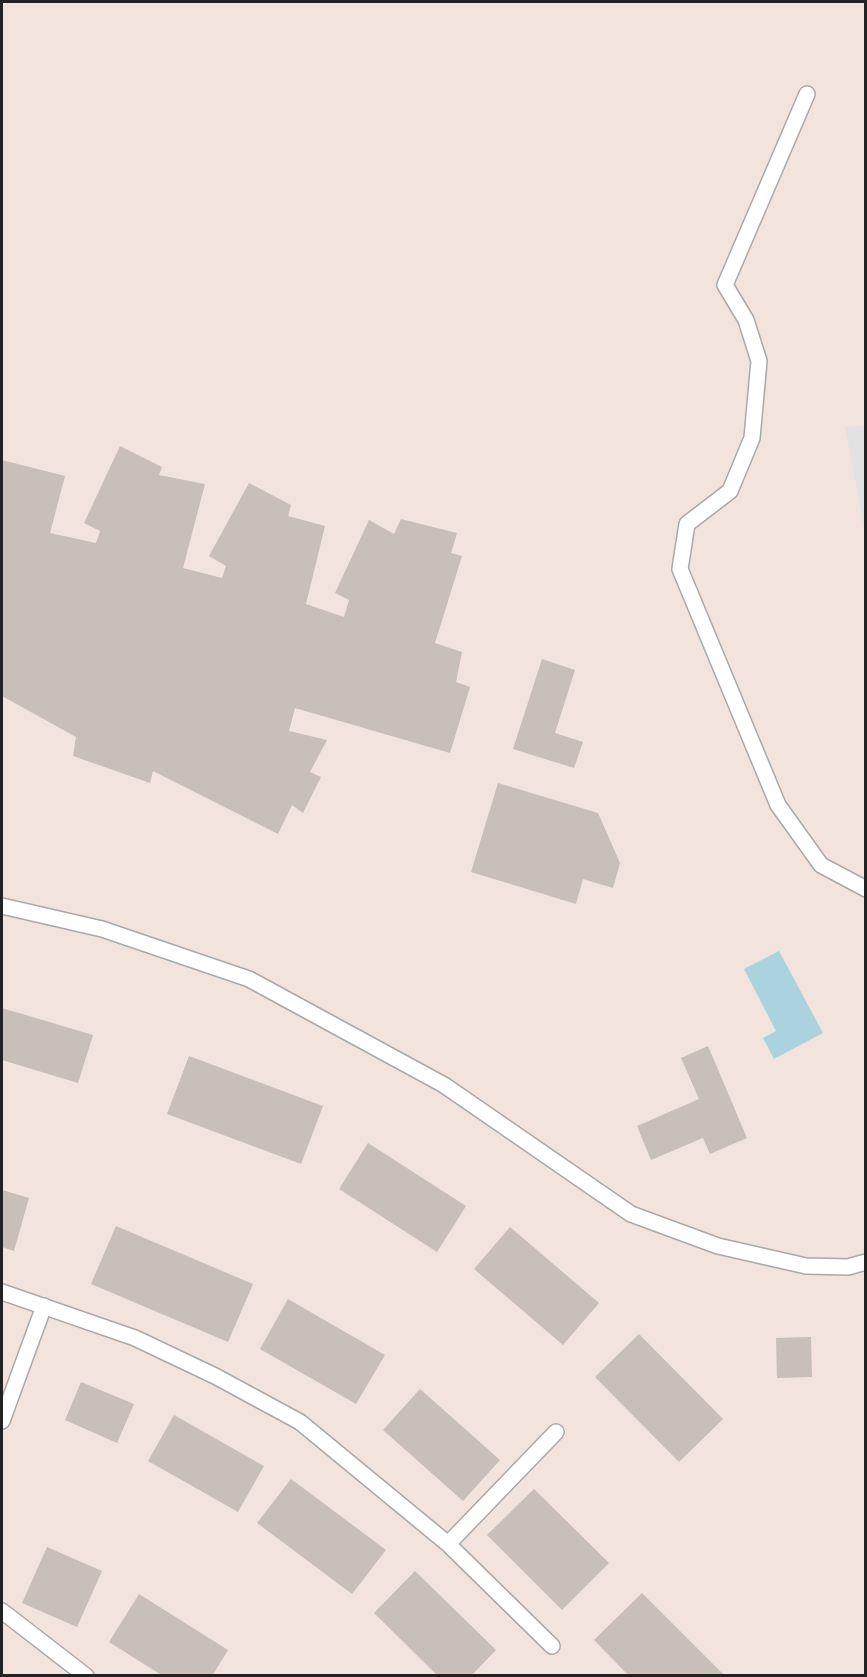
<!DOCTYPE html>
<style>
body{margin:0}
#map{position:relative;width:867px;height:1677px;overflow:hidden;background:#f2efe9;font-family:"IBM Plex Sans",sans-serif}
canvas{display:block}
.frame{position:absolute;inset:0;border:3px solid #222;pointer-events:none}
</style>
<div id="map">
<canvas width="867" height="1677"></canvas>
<div class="frame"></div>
</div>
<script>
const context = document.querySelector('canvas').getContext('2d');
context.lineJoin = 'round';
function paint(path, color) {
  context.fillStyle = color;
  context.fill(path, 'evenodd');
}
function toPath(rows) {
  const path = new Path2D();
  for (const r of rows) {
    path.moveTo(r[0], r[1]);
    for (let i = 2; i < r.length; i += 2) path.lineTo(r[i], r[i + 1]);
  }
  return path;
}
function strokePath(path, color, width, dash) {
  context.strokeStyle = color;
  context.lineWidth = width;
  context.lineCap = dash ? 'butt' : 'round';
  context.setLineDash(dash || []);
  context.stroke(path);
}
paint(toPath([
 [2,2,865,2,865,1675,2,1675]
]), '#f3e3dd');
paint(toPath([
 [865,425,866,425,865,532,845,427]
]), '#e2e2e2');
paint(toPath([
 [779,951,823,1033,774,1059,763,1038,776,1031,744,969]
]), '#aad3df');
paint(toPath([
 [120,446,162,467,159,475,205,484,183,568,222,578,226,566,209,556,249,483,291,505,288,516,325,526,306,604,344,617,349,600,335,593,369,520,394,534,401,519,457,533,451,553,462,556,435,643,462,652,456,682,470,687,450,753,295,708,289,731,327,740,310,772,321,777,303,813,292,805,278,834,153,771,150,783,73,756,76,737,2,696,2,460,65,476,50,533,96,543,100,531,84,523],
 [542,659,575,670,555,733,583,742,574,768,513,749],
 [498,783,598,813,620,863,613,888,583,879,576,904,471,872],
 [2,1008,93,1035,78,1083,2,1060],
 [708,1046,747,1138,710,1154,703,1138,651,1160,637,1126,699,1099,681,1058],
 [189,1056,323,1106,301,1164,167,1114],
 [368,1143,466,1206,437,1252,339,1189],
 [2,1190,29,1198,14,1251,2,1247],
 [116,1226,253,1284,228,1342,91,1284],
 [510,1227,599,1303,563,1345,474,1269],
 [288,1299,385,1355,356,1404,260,1349],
 [639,1334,723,1419,679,1462,595,1377],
 [811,1337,812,1377,777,1378,776,1338],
 [81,1382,134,1404,117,1443,65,1420],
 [420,1389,500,1460,463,1501,383,1430],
 [174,1415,264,1466,238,1512,148,1461],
 [291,1479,386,1550,352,1594,257,1523],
 [534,1489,609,1563,562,1610,487,1535],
 [47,1547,102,1571,77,1627,22,1603],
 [415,1571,496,1650,471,1676,438,1676,374,1613],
 [642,1593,725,1676,629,1676,594,1640],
 [139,1594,228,1650,212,1676,163,1676,109,1642]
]), '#c7bfb8');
const lane = toPath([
 [807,94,725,285,746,320,759,361,752,438,730,491,687,524,680,569,778,805,821,865,866,889],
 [2,906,102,929,249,979,444,1085,631,1214,718,1246,806,1266,848,1267,866,1262],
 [2,1292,135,1338,215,1376,300,1422,448,1544,552,1646],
 [2,1421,44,1306],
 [448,1544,556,1432],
 [2,1611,86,1676]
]);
strokePath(lane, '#a9a9a9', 18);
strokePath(lane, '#fff', 15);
</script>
